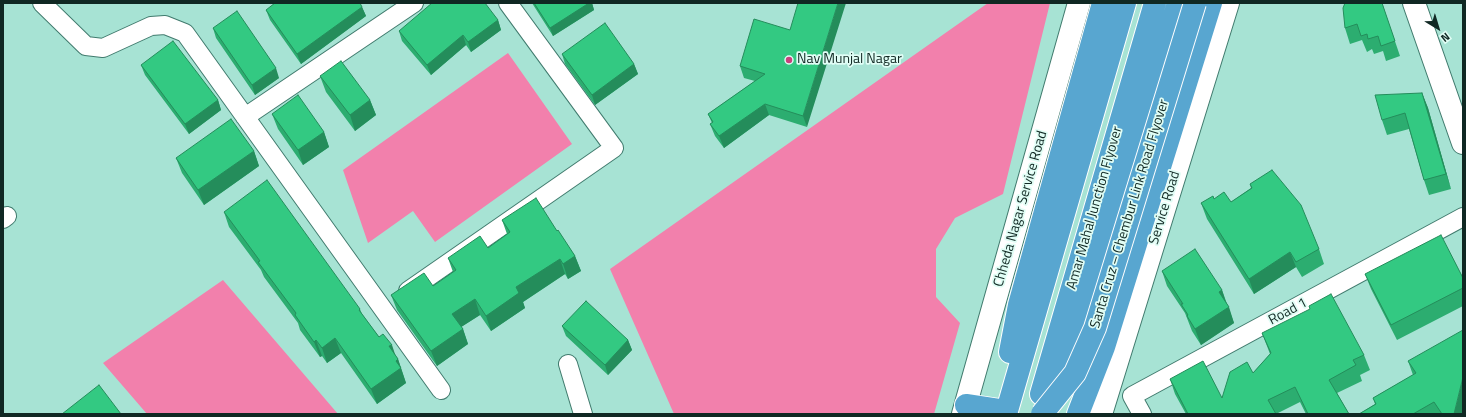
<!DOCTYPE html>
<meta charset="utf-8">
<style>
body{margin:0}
#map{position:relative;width:1466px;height:417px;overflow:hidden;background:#a7e3d4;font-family:"Titillium Web",sans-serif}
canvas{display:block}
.frame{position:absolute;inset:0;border:4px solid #102823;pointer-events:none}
.north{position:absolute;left:1418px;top:8px;width:40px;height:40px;-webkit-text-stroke:3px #e0fdf5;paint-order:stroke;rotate:142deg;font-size:11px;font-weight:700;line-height:16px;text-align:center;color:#102823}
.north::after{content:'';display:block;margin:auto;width:14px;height:18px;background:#102823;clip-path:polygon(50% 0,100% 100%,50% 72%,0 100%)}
</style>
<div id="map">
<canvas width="1466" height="417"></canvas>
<div class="frame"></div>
<div class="north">N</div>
</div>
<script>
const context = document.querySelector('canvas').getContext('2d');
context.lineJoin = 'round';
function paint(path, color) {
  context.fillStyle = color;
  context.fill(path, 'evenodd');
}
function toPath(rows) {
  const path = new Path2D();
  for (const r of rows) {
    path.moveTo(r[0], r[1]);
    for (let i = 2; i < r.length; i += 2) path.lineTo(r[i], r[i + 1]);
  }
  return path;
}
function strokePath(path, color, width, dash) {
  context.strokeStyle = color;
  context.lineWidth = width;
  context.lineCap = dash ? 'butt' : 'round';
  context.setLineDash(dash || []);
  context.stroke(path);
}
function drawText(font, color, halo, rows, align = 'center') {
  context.font = font + ' "Titillium Web",sans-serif';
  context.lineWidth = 3.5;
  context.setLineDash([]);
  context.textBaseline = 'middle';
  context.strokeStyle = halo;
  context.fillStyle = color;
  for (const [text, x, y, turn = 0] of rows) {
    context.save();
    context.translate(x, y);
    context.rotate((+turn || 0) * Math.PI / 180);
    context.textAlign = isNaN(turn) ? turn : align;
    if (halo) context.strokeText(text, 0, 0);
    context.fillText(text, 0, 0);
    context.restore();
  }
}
paint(toPath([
 [988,3,1050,3,1003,194,955,218,936,249,936,297,960,323,934,414,674,414,610,269],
 [508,53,572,144,435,242,413,211,368,243,343,170],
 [223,280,338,414,147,414,103,363]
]), '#f280ac');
const minor = toPath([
 [42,3,86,46,103,48,151,26,165,25,185,33,441,390],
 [245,117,414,3],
 [3,219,7,216],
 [408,291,614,148,508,3],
 [568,364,583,414],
 [1142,414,1132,396,1463,217]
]);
const tertiary = toPath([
 [1414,3,1463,143],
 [963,414,1079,3],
 [1101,414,1228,3]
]);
const trunk = toPath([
 [1010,352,1019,305,1103,3],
 [1041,394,1155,3],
 [1054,396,1082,323,1178,3],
 [966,405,999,410],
 [1006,414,1125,3],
 [1078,414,1104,347,1211,3]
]);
strokePath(minor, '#417b6e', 20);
strokePath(tertiary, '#417b6e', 24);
strokePath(trunk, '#fff', 24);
strokePath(minor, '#fff', 18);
strokePath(tertiary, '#fff', 22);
strokePath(trunk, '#58a6d0', 22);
const trunkBridge = toPath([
 [1042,414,1075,373,1095,328,1195,3]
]);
strokePath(trunkBridge, '#fff', 24, []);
strokePath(trunkBridge, '#58a6d0', 22);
paint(toPath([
 [532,3,592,3,594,10,553,36],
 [1382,3,1400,56,1386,61,1383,51,1374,54,1372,49,1367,52,1362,40,1350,44,1345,28],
 [362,7,366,16,301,64,270,20,266,10],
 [498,20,501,30,471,52,466,45,431,75,402,41,399,31],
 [213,28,279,78,255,95,216,38],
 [790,30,807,127,769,115,724,148,715,136,710,124,712,123,708,114,755,81,744,78,740,66],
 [562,54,634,64,638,74,595,105,565,64],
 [141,65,218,100,221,110,189,134,145,75],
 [320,76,370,100,376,115,355,131,326,92],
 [1422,93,1428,108,1451,189,1429,195,1424,180,1409,129,1387,135,1382,120],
 [272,114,324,132,329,147,303,165,278,129],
 [254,151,259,166,204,205,182,173,176,158],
 [1250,184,1319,249,1324,264,1302,277,1296,267,1254,294,1207,219,1201,203,1214,199,1231,202,1251,188],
 [224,212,360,309,362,314,379,337,395,355,398,359,406,383,377,404,341,353,327,363,322,356,320,357,300,330,298,323,264,277,261,270,229,227],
 [502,220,557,231,575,256,581,271,568,279,565,274,523,302,525,308,491,331,480,315,461,327,463,329,468,344,437,366,397,310,391,295,433,286,453,272,448,258,488,248,507,234],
 [1162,271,1222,290,1234,323,1201,345,1192,331,1185,313,1167,286],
 [1365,274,1463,278,1463,306,1397,340,1371,289],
 [562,326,628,340,632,350,608,375,566,336],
 [1262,333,1364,355,1370,370,1360,375,1362,381,1337,393,1349,414,1306,414,1300,402,1276,414,1186,414,1175,394,1170,379,1222,398,1253,373,1270,354],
 [1408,361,1463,414,1359,414,1375,404,1373,398,1413,375]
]), '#2cad70');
paint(toPath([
 [589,3,592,3,594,10,553,36,550,28],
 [838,3,846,3,807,127,803,116],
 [362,7,366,16,301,64,297,54],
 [498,20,501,30,471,52,468,42],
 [463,35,466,45,431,75,427,65],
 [634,64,638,74,595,105,592,95],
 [276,68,279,78,255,95,252,85],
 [1422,93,1428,108,1451,189,1446,174],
 [218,100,221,110,189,134,185,124],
 [370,100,376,115,355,131,350,115],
 [765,104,769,115,724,148,719,136],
 [324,132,329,147,303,165,298,150],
 [254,151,259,166,204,205,198,190],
 [1290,252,1296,267,1254,294,1249,279],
 [575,256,581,271,568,279,563,264],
 [560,259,565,274,523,302,525,308,491,331,486,316,516,287],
 [1222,290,1227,306,1219,292],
 [475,299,480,315,458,329,452,314],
 [1229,307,1234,323,1201,345,1195,329],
 [463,329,468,344,437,366,431,351],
 [335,338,341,353,327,363,322,348],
 [316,340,322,356,320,357,314,342],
 [628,340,632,350,608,375,605,365],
 [392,345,397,360,398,359,406,383,377,404,371,389,389,346],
 [1463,377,1463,414,1454,414]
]), '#248d5b');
const building = toPath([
 [275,3,360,3,362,7,297,54,266,10,275,3],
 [432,3,485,3,498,20,468,42,463,35,427,65,399,31,432,3],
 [534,3,589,3,550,28,534,3],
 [798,3,838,3,803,116,765,104,719,136,710,124,713,122,708,114,765,74,740,66,754,19,790,30,798,3],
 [1345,3,1382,3,1395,41,1381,46,1378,36,1368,39,1367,34,1361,36,1357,24,1345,28,1343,8,1345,3],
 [237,11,276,68,252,85,213,28,237,11],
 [605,23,634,64,592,95,562,54,605,23],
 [173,41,218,100,185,124,141,65,173,41],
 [341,61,370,100,350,115,320,76,341,61],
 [1422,93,1446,174,1424,180,1405,113,1382,120,1375,95,1422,93],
 [298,95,324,132,298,150,272,114,298,95],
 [231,119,254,151,198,190,176,158,231,119],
 [1272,170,1301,205,1319,249,1296,262,1290,252,1249,279,1201,203,1213,196,1214,199,1224,192,1231,202,1252,188,1250,184,1272,170],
 [267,180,360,309,359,310,379,337,383,334,392,345,389,346,398,359,396,361,401,368,371,389,335,338,322,348,316,340,314,342,295,315,296,313,258,262,260,261,224,212,267,180],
 [536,198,557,231,558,230,575,256,563,264,560,259,516,287,519,293,486,316,475,299,452,314,463,329,431,351,391,295,424,273,433,286,456,270,448,258,480,236,488,248,510,232,502,220,536,198],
 [1441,235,1463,278,1463,288,1391,325,1365,274,1441,235],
 [1195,249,1222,290,1219,292,1229,307,1195,329,1187,316,1188,315,1181,304,1183,304,1162,271,1195,249],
 [1331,294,1364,355,1353,360,1356,365,1329,380,1349,414,1308,414,1295,387,1268,400,1276,414,1188,414,1170,379,1203,361,1222,398,1230,372,1247,362,1253,373,1271,353,1262,333,1310,309,1309,306,1331,294],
 [586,301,628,340,605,365,562,326,586,301],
 [1463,330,1463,377,1454,414,1442,414,1434,402,1413,414,1359,414,1376,404,1373,398,1416,373,1408,361,1463,330],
 [99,385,121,414,62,414,99,385]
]);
paint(building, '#33c982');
strokePath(building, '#248d5b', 1);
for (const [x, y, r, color] of [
 [789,60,4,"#c8407c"]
]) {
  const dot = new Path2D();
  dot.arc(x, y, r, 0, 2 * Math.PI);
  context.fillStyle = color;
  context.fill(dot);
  strokePath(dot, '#e0fdf5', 1.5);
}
drawText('14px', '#102823', '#e0fdf5', [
 ["Nav Munjal Nagar",797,60]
], 'left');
drawText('14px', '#102823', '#e0fdf5', [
 ["Amar Mahal Junction Flyover",1095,208,-74],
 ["Service Road",1165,208,-73],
 ["Chheda Nagar Service Road",1021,209,-74],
 ["Santa Cruz – Chembur Link Road Flyover",1130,214,-73],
 ["Road 1",1288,312,-28]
]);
</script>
